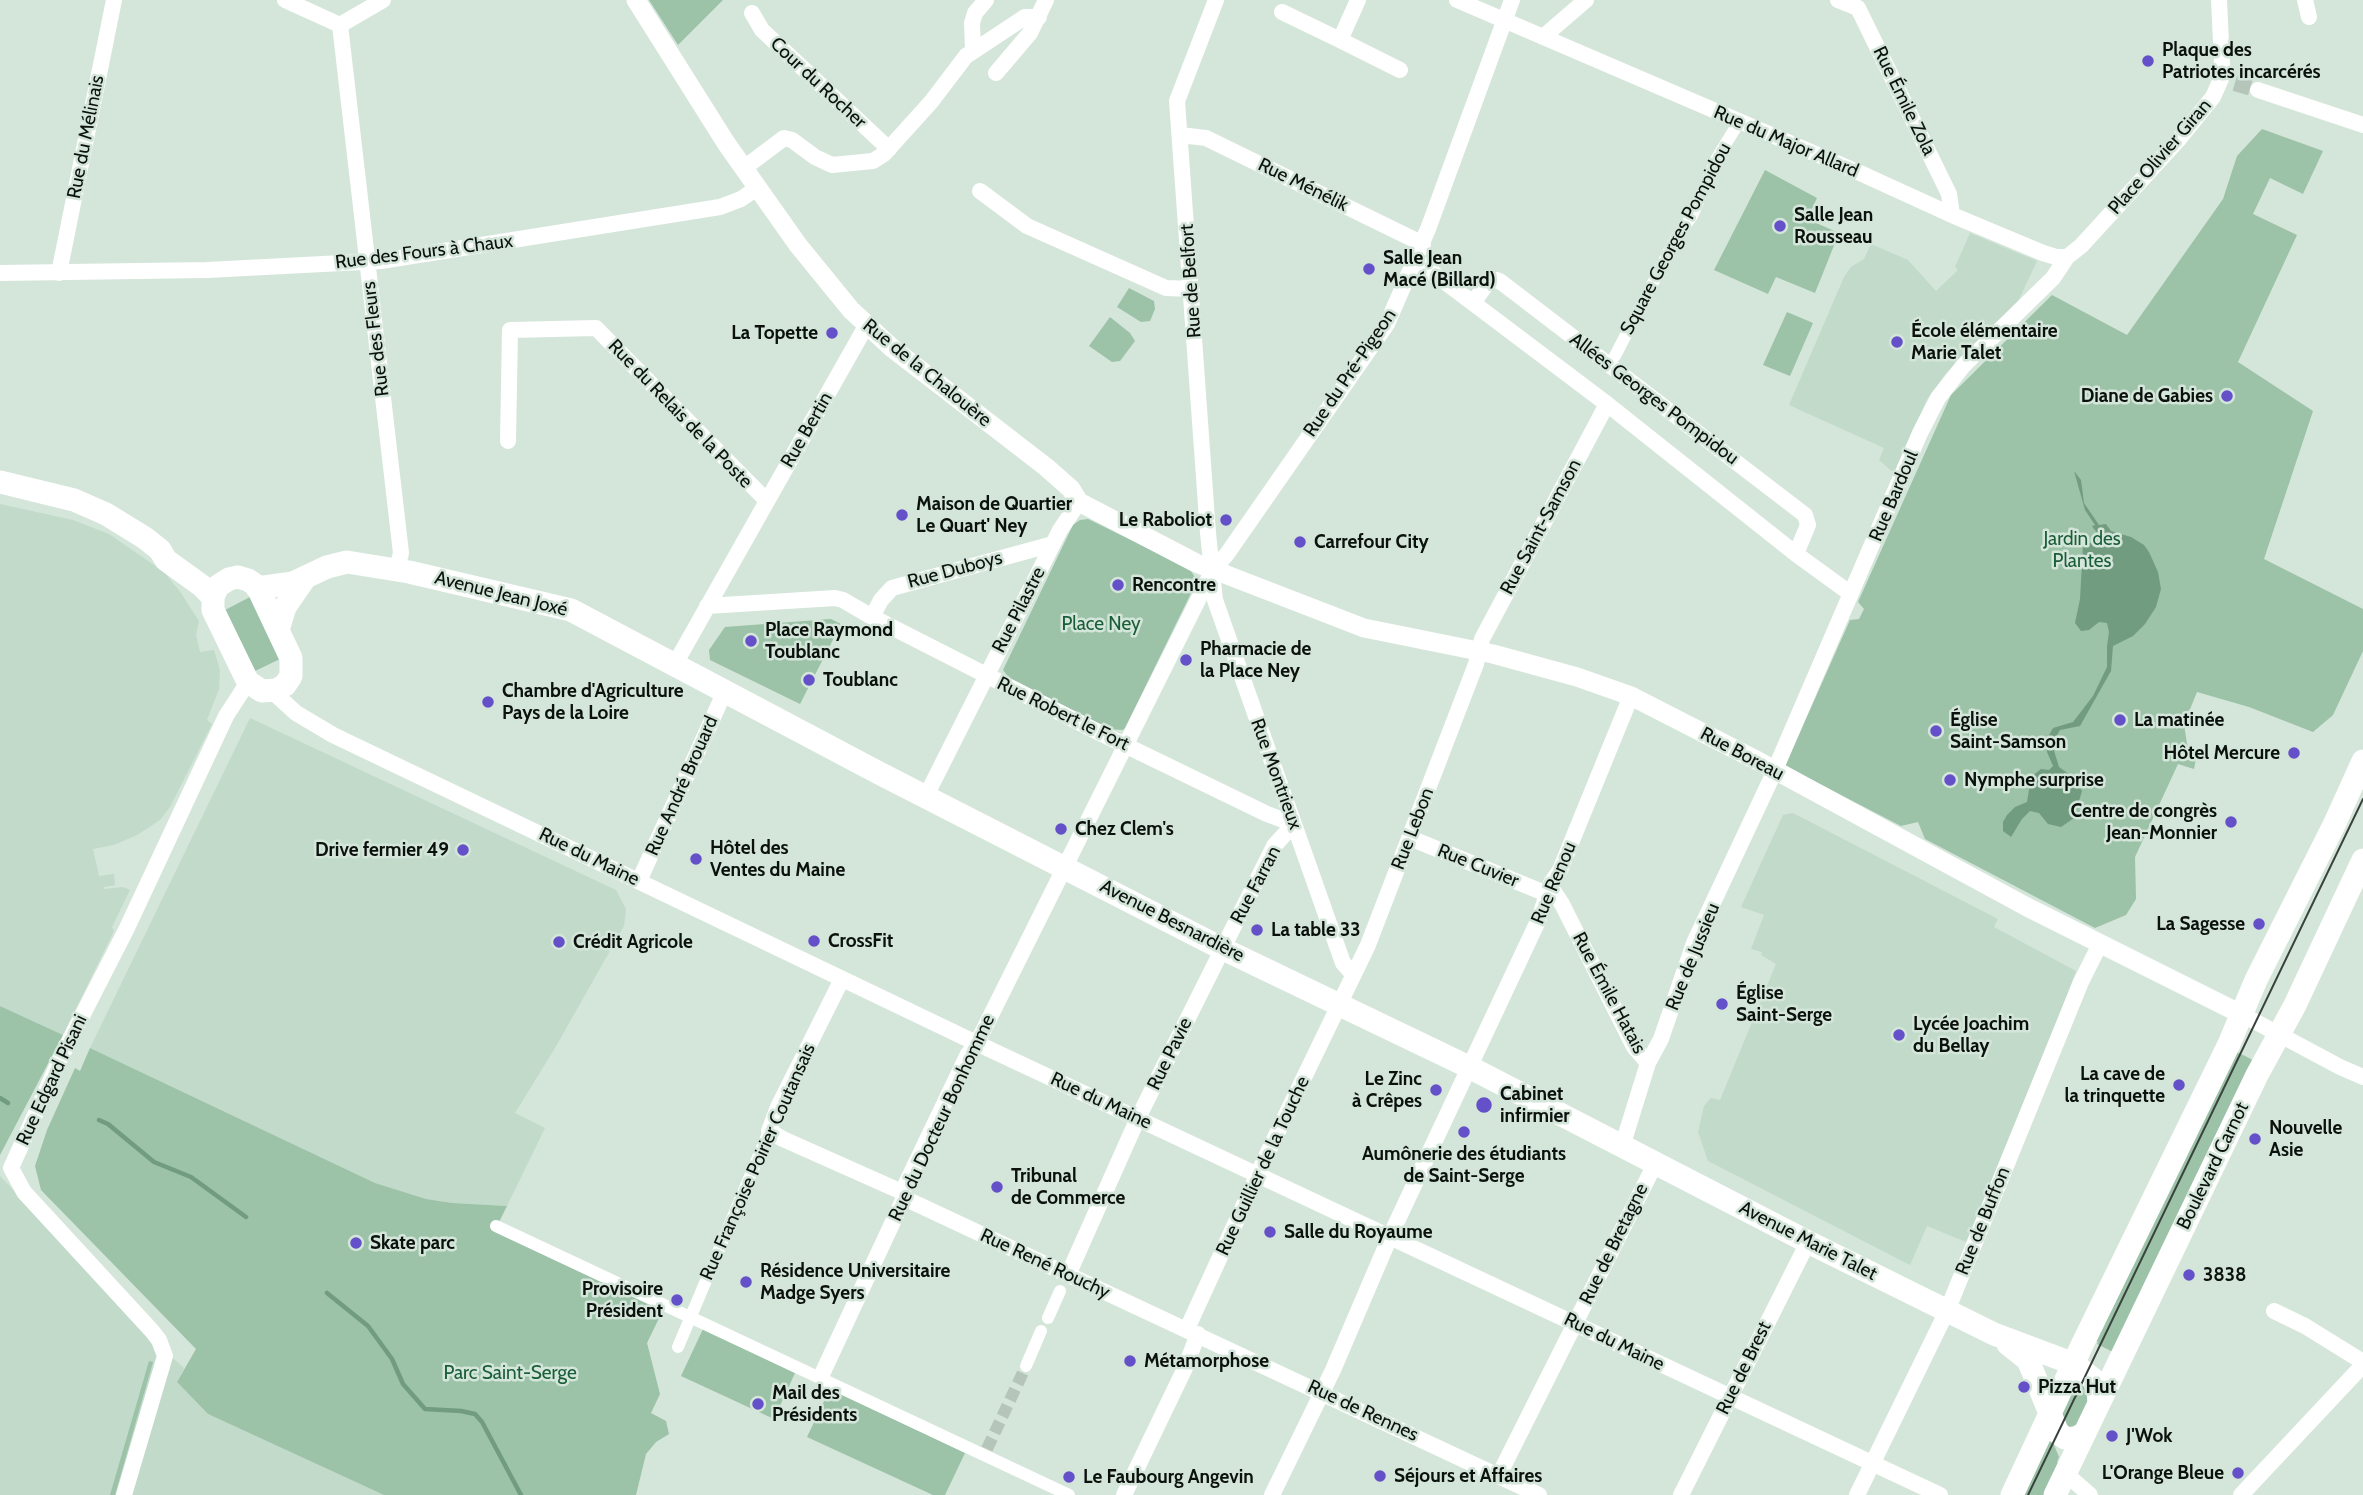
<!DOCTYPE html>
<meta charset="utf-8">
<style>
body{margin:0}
canvas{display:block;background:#d4e5d9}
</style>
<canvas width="2363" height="1495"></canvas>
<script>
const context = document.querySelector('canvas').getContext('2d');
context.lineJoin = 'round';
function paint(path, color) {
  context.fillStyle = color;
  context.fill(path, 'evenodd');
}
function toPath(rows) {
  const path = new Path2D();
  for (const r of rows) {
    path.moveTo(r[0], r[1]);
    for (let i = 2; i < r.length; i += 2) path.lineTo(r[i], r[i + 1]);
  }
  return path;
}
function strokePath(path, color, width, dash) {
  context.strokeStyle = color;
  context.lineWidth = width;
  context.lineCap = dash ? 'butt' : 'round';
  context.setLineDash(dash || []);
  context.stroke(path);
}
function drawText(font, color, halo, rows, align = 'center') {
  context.font = font + ' Cabin,sans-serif';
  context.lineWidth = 5;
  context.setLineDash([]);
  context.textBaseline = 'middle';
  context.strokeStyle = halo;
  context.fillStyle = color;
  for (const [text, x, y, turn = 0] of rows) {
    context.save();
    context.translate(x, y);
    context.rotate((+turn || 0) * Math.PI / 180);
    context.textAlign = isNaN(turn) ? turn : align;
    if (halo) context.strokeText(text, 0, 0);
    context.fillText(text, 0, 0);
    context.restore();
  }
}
paint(toPath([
 [1970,233,2037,261,2016,306,1946,373,1927,399,1894,473,1879,460,1884,448,1789,405,1844,277,1851,267,1864,259,1871,244,1908,260,1936,291,1958,270,1955,267],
 [0,504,73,520,109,534,164,572,181,593,199,621,196,635,200,652,214,650,220,670,219,689,207,720,212,724,170,807,160,820,137,835,114,845,93,849,99,876,114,874,115,885,104,887,104,889,123,887,130,890,112,927,114,931,63,1035,0,1006],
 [250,718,616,890,626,909,624,926,555,1048,515,1113,545,1128,507,1206,452,1203,426,1199,375,1183,90,1048],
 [1793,813,1998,919,1994,927,2076,971,2054,1029,1966,1242,1927,1226,1910,1265,1708,1161,1698,1132,1704,1106,1711,1098,1720,1100,1776,964,1761,955,1762,952,1751,949,1764,915,1741,907,1783,815],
 [0,1176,166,1352,184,1368,177,1382,208,1414,384,1495,0,1495]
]), '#c2daca');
paint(toPath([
 [649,0,723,0,678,45],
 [2262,129,2323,151,2303,194,2270,178,2253,214,2297,235,2238,362,2313,411,2264,559,2363,609,2363,651,2333,715,2313,732,2249,707,2197,692,2184,724,2187,744,2196,758,2194,769,2178,764,2135,857,2136,899,2126,915,2095,928,1925,839,1918,822,1901,826,1785,766,1850,620,1859,619,1864,609,1858,602,1951,395,2052,295,2127,335,2223,199,2237,156],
 [1765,170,1817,198,1807,219,1839,233,1815,293,1776,277,1768,294,1714,270],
 [1129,288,1154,301,1155,309,1150,321,1141,322,1117,307],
 [1787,312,1813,323,1790,376,1763,365],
 [1110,317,1130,333,1135,341,1120,361,1112,362,1089,346],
 [1088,519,1190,569,1197,581,1125,728,1123,730,1110,729,1009,678,1003,670,1073,525,1080,520],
 [250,597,280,659,255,671,225,610],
 [831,619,841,624,800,704,710,660,709,650,725,627],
 [0,1006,63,1035,0,1155],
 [90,1048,375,1183,426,1199,452,1203,507,1206,495,1230,663,1310,647,1343,660,1394,651,1413,666,1421,669,1434,656,1442,646,1454,636,1495,384,1495,208,1414,177,1382,196,1349,41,1190,35,1166,47,1130,75,1068,80,1071],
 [2237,1052,2251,1059,2253,1062,2113,1352,2097,1344,2098,1342,2095,1340],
 [703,1329,795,1373,774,1419,681,1376],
 [149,1361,153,1362,115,1495,110,1495],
 [2080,1378,2090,1394,2087,1400,2089,1402,2080,1423,2070,1427,2060,1420,2063,1414,2060,1412,2076,1380],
 [830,1389,965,1453,945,1495,933,1495,807,1437],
 [2051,1438,2059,1457,2057,1462,2061,1463,2045,1495,2020,1495]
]), '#9cc2a8');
paint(toPath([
 [2074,471,2081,480,2084,503,2099,525,2106,524,2111,531,2131,537,2144,545,2149,552,2158,572,2161,589,2156,607,2145,624,2133,636,2113,646,2111,671,2080,726,2060,730,2052,744,2059,767,2070,775,2082,791,2074,818,2061,827,2048,824,2039,813,2030,811,2022,819,2011,837,2003,831,2003,822,2007,815,2015,807,2027,802,2031,777,2041,769,2049,770,2053,766,2047,752,2048,737,2053,728,2073,722,2093,696,2107,667,2107,646,2109,632,2107,623,2099,622,2089,630,2081,631,2075,623,2080,599,2083,545,2097,541,2097,533,2092,526,2095,525,2085,510]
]), '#729c80');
strokePath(toPath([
 [0,1098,8,1103],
 [99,1120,108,1124,154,1162,191,1177,246,1217],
 [327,1293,368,1326,392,1359,403,1384,425,1409,461,1411,475,1414,482,1422,521,1495]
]), '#729c80', 4.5);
strokePath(toPath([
 [987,1449,1026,1366]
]), '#b6c5ba', 12, [12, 6]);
strokePath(toPath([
 [2235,83,2258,90]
]), '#b6c5ba', 16, [16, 8]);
strokePath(toPath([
 [1615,356,1676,238,1692,216,1717,158,1739,122],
 [496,1226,1069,1495],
 [1048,1318,1060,1291],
 [678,1347,769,1131],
 [1026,1366,1041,1331]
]), '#fff', 12);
strokePath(toPath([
 [285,0,340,25],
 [1216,0,1177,101,1208,533,1215,600,1343,963,1353,974],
 [1358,0,1340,40,1400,70],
 [1457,0,1860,173,1952,215,2043,253,2056,257,2067,257],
 [1838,0,1858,8,1949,194,1952,215],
 [2305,0,2309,17],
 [1282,12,1340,40],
 [752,13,762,30,889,149],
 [340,25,401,553,397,569],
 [340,25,383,0],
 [1543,37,1586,0],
 [973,50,972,23,975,13,986,0],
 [996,73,1030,33,1046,0],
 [2258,90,2363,125],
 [1180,135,1206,138,1423,244],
 [744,168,784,138,792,140,815,157,832,165,873,161,884,154,931,102,966,56,1025,17,1039,17],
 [980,191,1027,226,1166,288,1192,289],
 [1416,260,1607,404,1796,554,1851,594],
 [0,273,207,270,381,261,720,207,741,199,757,188],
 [59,273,114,0],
 [1473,303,1488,282,1497,280,1501,282,1805,515,1808,525,1796,554],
 [508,441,510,330,596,328,767,501],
 [707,606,835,598,843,600,872,617,1100,733,1267,814,1294,824,1274,846,1138,1118,1068,1275],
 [872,617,881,600,892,588,1053,544],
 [675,664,866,326],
 [272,691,296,713,333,735,972,1041,1940,1495],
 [926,796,1060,530,1079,502],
 [1410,838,1547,894],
 [639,881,725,691],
 [1550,886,1562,904,1634,1047,1648,1063],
 [842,979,778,1107,769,1131,783,1139,902,1192],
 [2241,1014,2340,1067,2363,1077],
 [1622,1147,1648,1063,1661,1039,1694,943,1771,779,1920,433,1938,398,1963,366,2053,278,2067,257,2081,246,2179,139,2213,97,2221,79,2222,64,2219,0],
 [904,1198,1539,1495],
 [2274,1311,2305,1326,2363,1362],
 [1187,1329,1268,1152,1368,945,1476,664,1482,639,1607,404],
 [823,1372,904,1198,902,1192,968,1054,977,1043,1213,570,1227,554,1387,324,1428,229,1512,0],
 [2065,1473,2090,1495],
 [1499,1475,1655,1164],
 [124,1495,165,1356,159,1340,152,1331,24,1192,11,1168,62,1055,126,930,226,716,248,682],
 [1124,1495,1185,1368,1198,1334],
 [1272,1495,1333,1370,1392,1232,1538,921,1551,883,1560,870,1631,696],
 [1681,1495,1808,1242],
 [1857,1495,1947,1311,2081,982,2100,944],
 [2241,1495,2363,1365]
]), '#fff', 16);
strokePath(toPath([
 [636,0,726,143,798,245,851,310,892,348,1046,467,1071,489,1079,502,1196,563,1364,628,1493,654,1577,677,1631,696,1758,761,2027,907,2241,1014]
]), '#fff', 19);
strokePath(toPath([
 [0,482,74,500,106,514,145,538,160,550,166,560,202,586,213,597],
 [238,577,248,580,257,586,291,658,291,676,285,685,276,690,262,691,248,682,213,610,213,597,218,586,229,579,238,577],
 [257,588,293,583,327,567,347,562,409,572,571,610,879,773,1223,949,1471,1068,1808,1242,1994,1334,2074,1364,2093,1379,2098,1389,2099,1403],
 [278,630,285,607,305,578],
 [2008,1344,2028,1360,2058,1433,2065,1438,2075,1439,2084,1434],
 [2012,1495,2082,1345,2229,1044,2256,980,2334,825,2363,761],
 [2055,1495,2257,1075,2295,1005,2363,860]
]), '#fff', 23);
strokePath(toPath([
 [2028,1495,2363,799]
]), '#3a423d', 2);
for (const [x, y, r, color] of [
 [2148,61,7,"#6450c9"],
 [1780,226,7,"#6450c9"],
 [1369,269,7,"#6450c9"],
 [832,333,7,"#6450c9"],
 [1897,342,7,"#6450c9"],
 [2227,396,7,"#6450c9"],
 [902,515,7,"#6450c9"],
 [1226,520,7,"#6450c9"],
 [1300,542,7,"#6450c9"],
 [1118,585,7,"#6450c9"],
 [751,641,7,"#6450c9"],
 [1186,660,7,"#6450c9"],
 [809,680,7,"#6450c9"],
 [488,702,7,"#6450c9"],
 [2120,720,7,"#6450c9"],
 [1936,731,7,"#6450c9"],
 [2294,753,7,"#6450c9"],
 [1950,780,7,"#6450c9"],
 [2231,822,7,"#6450c9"],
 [1061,829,7,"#6450c9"],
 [463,850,7,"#6450c9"],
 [696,859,7,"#6450c9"],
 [2259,924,7,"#6450c9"],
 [1257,930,7,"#6450c9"],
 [814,941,7,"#6450c9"],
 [559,942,7,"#6450c9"],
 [1722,1004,7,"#6450c9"],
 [1899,1035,7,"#6450c9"],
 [2179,1085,7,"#6450c9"],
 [1436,1090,7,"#6450c9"],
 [1484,1105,9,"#6450c9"],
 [1464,1132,7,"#6450c9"],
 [2255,1139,7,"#6450c9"],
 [997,1187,7,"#6450c9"],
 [1270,1232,7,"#6450c9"],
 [356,1243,7,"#6450c9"],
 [2189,1275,7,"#6450c9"],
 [746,1282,7,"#6450c9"],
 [677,1300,7,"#6450c9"],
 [1130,1361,7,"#6450c9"],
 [2024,1387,7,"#6450c9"],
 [758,1404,7,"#6450c9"],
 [2112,1436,7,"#6450c9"],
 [2238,1473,7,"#6450c9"],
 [1380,1476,7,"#6450c9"],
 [1069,1477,7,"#6450c9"]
]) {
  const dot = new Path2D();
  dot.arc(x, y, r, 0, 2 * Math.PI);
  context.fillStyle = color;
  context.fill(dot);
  strokePath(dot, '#d4e5d9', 2.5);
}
drawText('bold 19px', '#0b110d', '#d4e5d9', [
 ["Plaque des",2162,50],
 ["Patriotes incarcérés",2162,72],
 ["Salle Jean",1794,215],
 ["Rousseau",1794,237],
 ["Salle Jean",1383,258],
 ["Macé (Billard)",1383,280],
 ["École élémentaire",1911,331],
 ["Marie Talet",1911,353],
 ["La Topette",818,333,"right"],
 ["Diane de Gabies",2213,396,"right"],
 ["Maison de Quartier",916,504],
 ["Le Quart' Ney",916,526],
 ["Le Raboliot",1212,520,"right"],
 ["Carrefour City",1314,542],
 ["Rencontre",1132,585],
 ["Place Raymond",765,630],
 ["Toublanc",765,652],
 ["Pharmacie de",1200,649],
 ["la Place Ney",1200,671],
 ["Toublanc",823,680],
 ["Chambre d'Agriculture",502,691],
 ["Pays de la Loire",502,713],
 ["Église",1950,720],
 ["Saint-Samson",1950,742],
 ["La matinée",2134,720],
 ["Hôtel Mercure",2280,753,"right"],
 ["Nymphe surprise",1964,780],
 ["Centre de congrès",2217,811,"right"],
 ["Jean-Monnier",2217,833,"right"],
 ["Chez Clem's",1075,829],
 ["Hôtel des",710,848],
 ["Ventes du Maine",710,870],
 ["Drive fermier 49",449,850,"right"],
 ["La Sagesse",2245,924,"right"],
 ["La table 33",1271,930],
 ["CrossFit",828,941],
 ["Crédit Agricole",573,942],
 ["Église",1736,993],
 ["Saint-Serge",1736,1015],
 ["Lycée Joachim",1913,1024],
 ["du Bellay",1913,1046],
 ["La cave de",2165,1074,"right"],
 ["la trinquette",2165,1096,"right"],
 ["Le Zinc",1422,1079,"right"],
 ["à Crêpes",1422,1101,"right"],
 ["Cabinet",1500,1094],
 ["infirmier",1500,1116],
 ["Nouvelle",2269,1128],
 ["Asie",2269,1150],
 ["Aumônerie des étudiants",1464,1154,"center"],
 ["de Saint-Serge",1464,1176,"center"],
 ["Tribunal",1011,1176],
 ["de Commerce",1011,1198],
 ["Salle du Royaume",1284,1232],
 ["Skate parc",370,1243],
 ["Résidence Universitaire",760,1271],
 ["Madge Syers",760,1293],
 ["3838",2203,1275],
 ["Provisoire",663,1289,"right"],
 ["Président",663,1311,"right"],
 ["Métamorphose",1144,1361],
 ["Pizza Hut",2038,1387],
 ["Mail des",772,1393],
 ["Présidents",772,1415],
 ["J'Wok",2126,1436],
 ["L'Orange Bleue",2224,1473,"right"],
 ["Séjours et Affaires",1394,1476],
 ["Le Faubourg Angevin",1083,1477]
], 'left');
drawText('19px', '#0b110d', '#d4e5d9', [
 ["Cour du Rocher",818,83,43],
 ["Rue Émile Zola",1904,101,64],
 ["Rue du Mélinais",86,137,-79],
 ["Rue du Major Allard",1786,142,23],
 ["Place Olivier Giran",2160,157,-49],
 ["Rue Ménélik",1303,185,26],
 ["Square Georges Pompidou",1676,239,-62],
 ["Rue des Fours à Chaux",424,252,-7],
 ["Rue de Belfort",1191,281,-94],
 ["Rue des Fleurs",376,339,-97],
 ["Rue de la Chalouère",927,373,39],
 ["Rue du Pré-Pigeon",1350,373,-56],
 ["Allées Georges Pompidou",1654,399,37],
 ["Rue du Relais de la Poste",680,414,46],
 ["Rue Bertin",807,430,-60],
 ["Rue Bardoul",1894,496,-67],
 ["Rue Saint-Samson",1541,527,-62],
 ["Rue Duboys",955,570,-15],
 ["Avenue Jean Joxé",501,594,14],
 ["Rue Pilastre",1019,610,-63],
 ["Rue Robert le Fort",1063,714,26],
 ["Rue Boreau",1742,754,28],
 ["Rue Montrieux",1276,774,70],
 ["Rue André Brouard",682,786,-66],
 ["Rue Lebon",1413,829,-69],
 ["Rue du Maine",589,857,26],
 ["Rue Cuvier",1478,866,22],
 ["Rue Renou",1554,883,-67],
 ["Rue Farran",1256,885,-62],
 ["Avenue Besnardière",1172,921,27],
 ["Rue de Jussieu",1693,957,-68],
 ["Rue Émile Hatais",1609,993,62],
 ["Rue Pavie",1170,1054,-64],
 ["Rue Edgard Pisani",52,1080,-65],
 ["Rue du Maine",1101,1101,25],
 ["Rue du Docteur Bonhomme",942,1118,-65],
 ["Rue Françoise Poirier Coutansais",758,1162,-66],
 ["Rue Guillier de la Touche",1263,1166,-65],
 ["Boulevard Carnot",2213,1166,-64],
 ["Rue de Buffon",1983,1221,-68],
 ["Avenue Marie Talet",1808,1241,27],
 ["Rue de Bretagne",1614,1244,-64],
 ["Rue René Rouchy",1045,1264,25],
 ["Rue du Maine",1614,1342,26],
 ["Rue de Brest",1744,1368,-64],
 ["Rue de Rennes",1363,1411,25]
]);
drawText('19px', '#1a5e39', '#d4e5d9', [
 ["Jardin des",2082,539],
 ["Plantes",2082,561],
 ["Place Ney",1101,624],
 ["Parc Saint-Serge",510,1373]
]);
</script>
